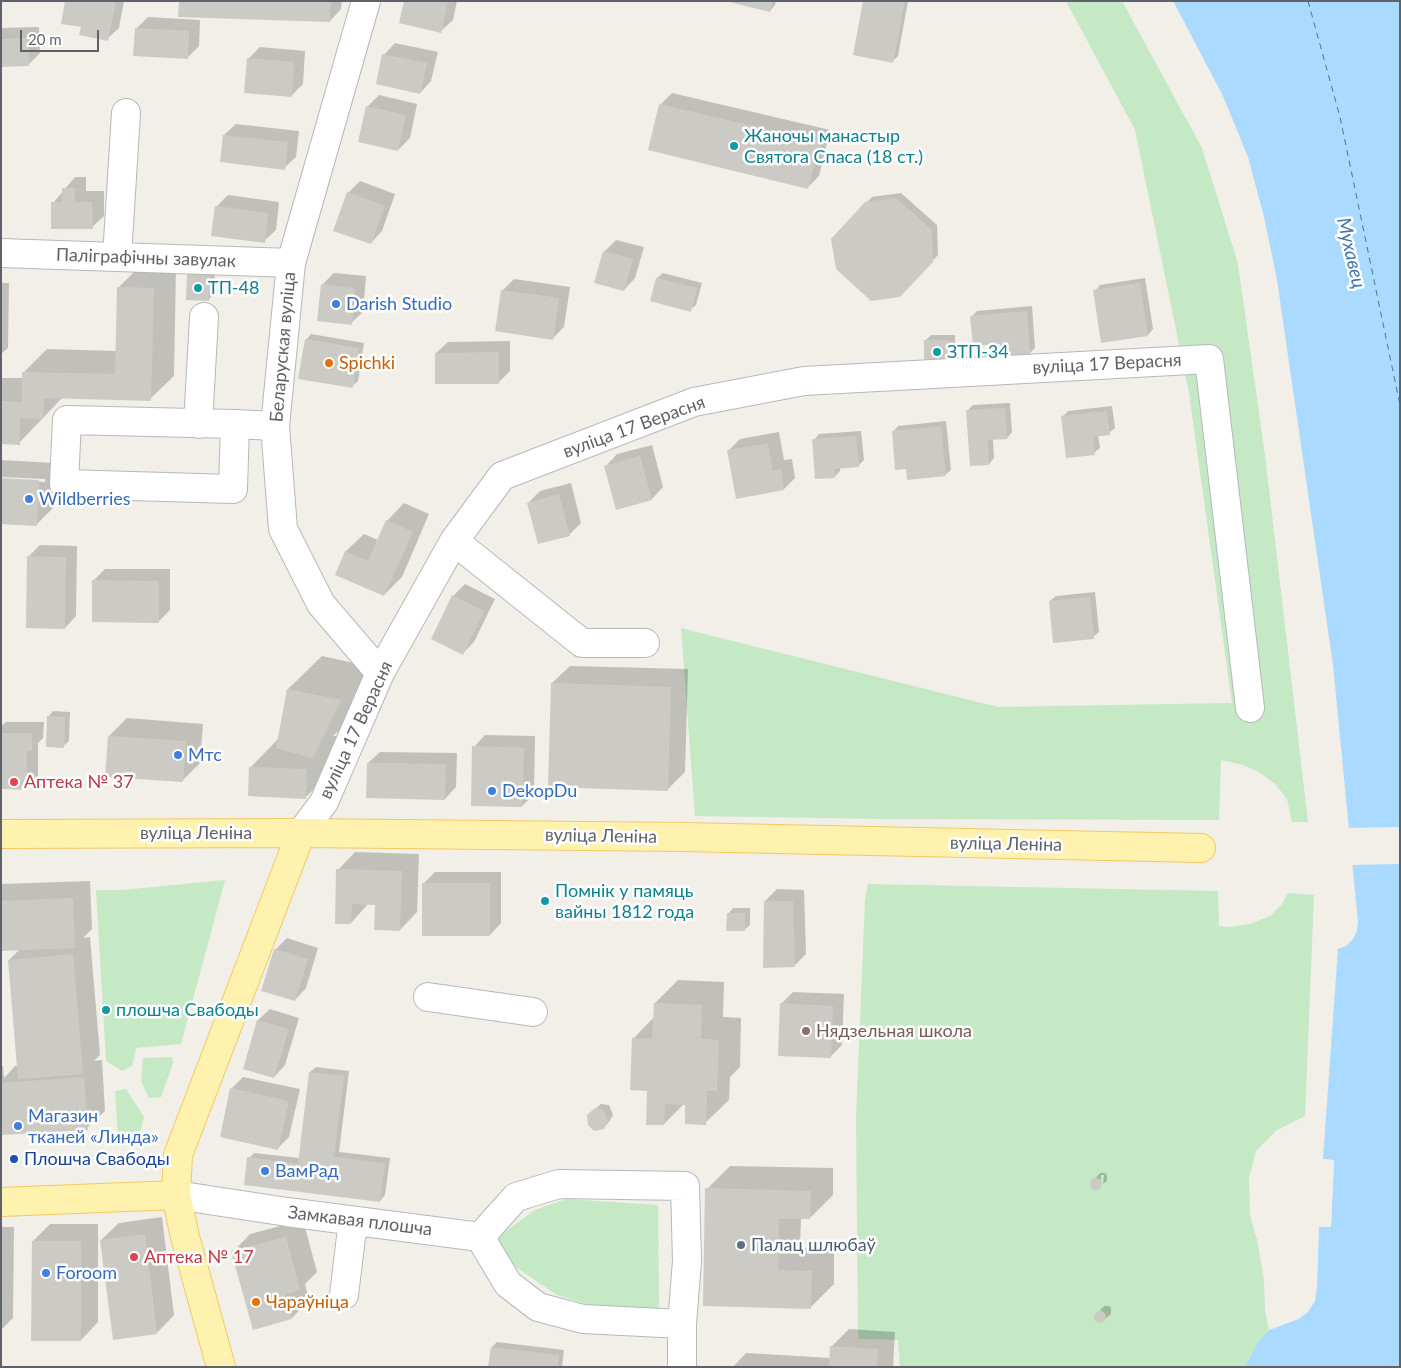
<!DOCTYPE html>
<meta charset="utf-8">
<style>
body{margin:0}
#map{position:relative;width:1401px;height:1368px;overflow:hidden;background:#f1efe8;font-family:Lato,sans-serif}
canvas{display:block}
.frame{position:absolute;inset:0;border:2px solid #5f6368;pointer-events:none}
.scale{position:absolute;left:20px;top:30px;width:79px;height:22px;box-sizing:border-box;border:2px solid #5f6368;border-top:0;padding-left:6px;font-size:15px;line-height:18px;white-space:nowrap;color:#5f6368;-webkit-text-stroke:4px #fff;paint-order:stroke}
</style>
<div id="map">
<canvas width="1401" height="1368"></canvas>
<div class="frame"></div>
<div class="scale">20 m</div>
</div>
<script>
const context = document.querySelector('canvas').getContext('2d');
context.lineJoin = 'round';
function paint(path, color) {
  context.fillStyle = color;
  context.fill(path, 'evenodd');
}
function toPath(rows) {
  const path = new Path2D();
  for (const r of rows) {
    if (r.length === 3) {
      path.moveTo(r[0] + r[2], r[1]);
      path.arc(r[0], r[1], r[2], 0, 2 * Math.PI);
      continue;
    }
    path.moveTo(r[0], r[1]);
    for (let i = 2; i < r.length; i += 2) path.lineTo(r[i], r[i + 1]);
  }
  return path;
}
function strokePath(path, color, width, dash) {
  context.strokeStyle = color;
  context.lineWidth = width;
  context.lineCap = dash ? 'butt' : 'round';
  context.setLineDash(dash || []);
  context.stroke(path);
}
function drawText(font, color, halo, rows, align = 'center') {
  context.font = font + ' Lato,sans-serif';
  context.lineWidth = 5;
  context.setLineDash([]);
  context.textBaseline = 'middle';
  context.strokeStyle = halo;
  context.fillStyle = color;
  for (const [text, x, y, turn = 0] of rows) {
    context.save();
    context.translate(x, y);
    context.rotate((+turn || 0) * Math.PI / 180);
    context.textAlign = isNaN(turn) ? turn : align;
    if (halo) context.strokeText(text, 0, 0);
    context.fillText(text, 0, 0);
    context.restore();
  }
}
paint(toPath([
 [1066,1,1122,1,1202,148,1238,264,1265,455,1308,822,1292,822,1287,799,1275,784,1259,772,1243,765,1221,760,1219,820,888,819,695,816,681,628,998,707,1232,703,1189,393,1135,130],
 [225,880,181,1044,136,1048,132,1066,122,1071,106,1061,96,890,122,890],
 [868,884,1218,891,1219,926,1229,927,1250,924,1270,916,1282,904,1288,893,1314,895,1305,1116,1277,1130,1256,1151,1249,1178,1250,1215,1257,1240,1264,1280,1265,1310,1269,1330,1258,1342,1245,1367,900,1367,898,1340,858,1339,856,1116,865,901],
 [172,1057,173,1063,161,1097,149,1098,141,1081,143,1058],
 [126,1089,144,1117,139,1136,118,1137,115,1091],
 [566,1199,658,1205,659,1309,590,1305,557,1295,498,1255,499,1236,535,1210]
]), '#c5e8c5');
paint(toPath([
 [1173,1,1400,1,1400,1367,1245,1367,1258,1342,1269,1330,1299,1319,1308,1312,1315,1301,1317,1287,1319,1227,1331,1227,1334,1160,1323,1159,1338,949,1346,946,1353,939,1357,931,1358,922,1333,665,1277,280,1264,217,1248,157,1223,96]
]), '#aadaff');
paint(toPath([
 [1400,827,1400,864,1350,865,1346,828],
 [1321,1159,1334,1160,1331,1227,1317,1226,1319,1224,1328,1225,1331,1162,1323,1161]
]), '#f1efe8');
paint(toPath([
 [67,1,124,1,119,28,107,39,82,26],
 [180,1,342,1,341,9,330,21],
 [405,1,457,1,453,20,441,31],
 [727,1,776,1,775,5,770,11],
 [865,1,908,1,898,56,893,61],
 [148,17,200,20,199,46,187,58,136,29],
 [39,27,40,53,28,65,1,66,1,28],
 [395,43,438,52,431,81,420,93,384,55],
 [260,47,305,51,303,84,291,96,248,59],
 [672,93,830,130,819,176,808,187,650,149,661,104],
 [379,95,417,104,410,138,398,150,367,107],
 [236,124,299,131,296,157,284,168,224,135],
 [75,177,86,177,86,191,104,191,104,216,92,227,53,203],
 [360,181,395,194,382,231,371,243,348,193],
 [901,193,937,225,938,255,900,296,866,203,872,197],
 [228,195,279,202,276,230,264,241,216,207],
 [616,240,644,247,635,278,624,290,604,252],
 [142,264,176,265,174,376,150,399,63,397,19,443,1,443,1,378,23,378,24,372,47,349,117,351,118,288],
 [194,270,215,271,214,294,208,300,188,275],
 [334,273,366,276,363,312,351,323,323,284],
 [663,273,702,283,696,305,690,310,657,278],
 [1145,278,1153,329,1148,335,1095,291,1100,285],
 [514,279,570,287,564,327,553,338,502,291],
 [1,283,9,283,8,348,1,354],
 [1032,306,1035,348,1029,354,1001,342,971,317,977,311],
 [311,334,364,343,358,381,352,386,306,340],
 [931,335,955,335,955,357,950,362,925,341],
 [510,341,510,371,499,382,436,353,448,342],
 [1010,403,1012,432,1007,438,993,439,994,458,989,464,967,411,973,405],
 [1112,406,1115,428,1109,433,1098,435,1100,448,1094,453,1063,416,1068,411],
 [946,421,951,470,945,475,907,468,893,432,898,426],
 [861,431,864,460,858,466,840,467,840,471,835,476,814,440,819,434],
 [779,432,784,460,792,459,795,478,784,489,729,450,740,439],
 [652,445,663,487,652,499,606,466,617,454],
 [1,460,56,463,54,507,36,525,1,479,45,482,45,479,1,477],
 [571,483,581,523,569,535,528,503,540,491],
 [404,503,429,514,402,577,384,595,336,574,346,551,364,534,378,540,387,521],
 [40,545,77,546,76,616,65,628,28,557],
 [105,569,170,569,170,610,158,622,94,580],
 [465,584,495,599,474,642,462,654,453,596],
 [1095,592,1099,632,1093,637,1050,601,1056,596],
 [322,656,373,667,346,724,333,736,340,736,339,764,306,797,250,768,279,738,288,689],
 [570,666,688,669,685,772,667,790,552,683],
 [53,711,70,712,69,741,63,746,48,717],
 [127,718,203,724,200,763,182,781,107,776,109,736],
 [6,722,44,722,43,738,38,743,38,777,26,788,1,788,1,726],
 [485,735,535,736,534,794,522,806,474,747],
 [380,752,457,753,456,787,445,799,368,763],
 [355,852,419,854,417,912,400,930,376,904,368,904,351,923,338,870],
 [435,872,501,872,501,923,490,935,424,883],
 [90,881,92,929,83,938,90,937,100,1055,94,1061,102,1060,105,1111,87,1128,1,1129,1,1066,3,1066,4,1078,15,1066,18,1066,9,960,20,949,1,949,1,884],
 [777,889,804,890,806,954,794,966,765,901],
 [733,908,750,908,750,925,744,930,728,914],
 [287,938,318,948,306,988,295,1000,275,950],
 [678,980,724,982,723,1017,741,1018,740,1067,730,1077,729,1100,705,1123,687,1104,684,1104,664,1124,648,1089,633,1039,654,1017,655,1003],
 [793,992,844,994,842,1045,830,1057,782,1003],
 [270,1009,299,1018,285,1065,274,1077,244,1068,258,1020],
 [316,1067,349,1071,339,1152,390,1158,385,1195,380,1201,249,1158,254,1153,300,1158,310,1072],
 [243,1077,300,1089,289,1137,277,1149,232,1088],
 [601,1104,609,1105,613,1115,609,1122,603,1128,594,1110],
 [730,1166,833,1168,833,1195,810,1218,801,1218,800,1248,834,1248,834,1284,811,1307,707,1189],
 [1100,1173,1105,1173,1107,1175,1107,1181,1103,1184,1104,1175,1101,1175,1101,1185,1102,1185,1096,1189,1093,1188,1092,1182],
 [162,1217,174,1315,157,1333,101,1240,119,1223],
 [303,1220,317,1272,305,1284,309,1300,292,1318,233,1252,250,1234],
 [50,1224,98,1224,98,1322,81,1340,33,1241],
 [1,1227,14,1227,13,1318,1,1330],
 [1104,1306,1109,1306,1111,1308,1111,1314,1105,1319,1100,1322,1097,1321,1096,1315],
 [849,1329,895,1332,893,1367,733,1367,746,1353,831,1358,831,1347],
 [497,1342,564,1350,562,1367,489,1367,492,1347]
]), '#0003');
strokePath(toPath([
 [1308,1,1340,117,1400,405]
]), '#4174aa', 1, [6, 5]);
paint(toPath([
 [65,1,116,1,108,41,79,35,81,27,61,24],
 [179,1,331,1,330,22,178,17],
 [404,1,448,1,441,33,399,23],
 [725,1,773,1,770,12],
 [863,1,905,1,893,63,853,55],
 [135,28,189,31,188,59,133,56],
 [28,38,29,66,1,67,1,39],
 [382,54,427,63,420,94,376,84],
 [247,58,294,62,292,97,244,93],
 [659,104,820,142,808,189,648,150],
 [366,106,406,115,398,151,358,142],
 [223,135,288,142,285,170,220,162],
 [62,188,75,188,75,202,92,202,93,229,51,229,51,202,62,202],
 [347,192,385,206,371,244,333,231],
 [896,198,932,230,933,262,900,297,871,301,836,269,831,239,865,202],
 [215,206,268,213,265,243,211,236],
 [603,251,633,259,624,291,594,283],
 [187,274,210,276,209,301,186,300],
 [656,278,697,288,691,312,650,301],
 [1140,283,1148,336,1101,343,1093,290],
 [321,284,355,288,352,325,317,321],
 [117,287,154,288,151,401,44,398,43,419,20,418,20,445,1,444,1,401,22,402,22,372,115,374],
 [501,290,559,298,553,340,495,331],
 [1027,311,1030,355,1001,357,1000,344,973,346,970,316],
 [305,339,359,348,353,388,298,379],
 [924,340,950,340,950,364,924,364],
 [499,352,499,384,435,384,435,353],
 [1005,408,1007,439,988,440,989,465,970,466,966,410],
 [1107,411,1110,435,1093,437,1095,455,1066,458,1061,416],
 [941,426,946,476,907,480,906,469,895,470,892,431],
 [856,436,859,467,835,469,835,478,815,479,812,439],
 [768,443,773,471,781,469,784,490,736,499,727,450],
 [640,456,652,500,616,510,604,466],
 [1,478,39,480,37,526,1,524],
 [559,494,570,536,538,544,527,503],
 [386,520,413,532,384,596,335,575,345,551,368,561],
 [27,556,66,557,65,629,26,628],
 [92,580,159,581,159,623,92,622],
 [452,595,484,611,463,655,431,639],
 [1090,597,1094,639,1053,643,1049,601],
 [551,683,671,687,668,791,548,787],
 [287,689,341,700,313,758,276,748],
 [47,716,65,717,64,748,46,747],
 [1,733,32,733,32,751,27,751,27,790,1,789],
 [108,736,186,741,183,782,105,777],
 [472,746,524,748,522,807,471,806],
 [367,763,446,764,445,800,366,798],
 [249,767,307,769,306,799,248,796],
 [336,869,402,871,400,931,374,930,375,905,352,904,351,924,335,924],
 [422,883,490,883,490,936,422,936],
 [73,898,75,948,1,951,1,901],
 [764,901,793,901,795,967,763,968],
 [727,913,745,913,745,931,726,931],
 [274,949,308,959,295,1001,261,991],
 [73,954,83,1074,18,1079,8,960],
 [654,1003,702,1005,701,1039,719,1040,717,1091,707,1091,706,1125,685,1124,685,1105,665,1104,664,1125,646,1125,647,1091,630,1090,632,1038,652,1039],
 [780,1003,833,1006,831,1058,778,1056],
 [257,1020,289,1029,274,1078,243,1069],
 [309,1072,344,1076,334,1157,385,1163,380,1202,244,1185,247,1157,298,1164],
 [84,1077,88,1130,1,1135,1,1083],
 [230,1088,289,1101,278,1150,220,1137],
 [595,1108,603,1110,608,1121,604,1129,594,1131,588,1125,587,1115],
 [1096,1184,6],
 [705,1188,811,1191,810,1219,779,1219,778,1270,812,1271,811,1309,703,1306],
 [145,1234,157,1334,113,1340,100,1240],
 [286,1237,300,1290,286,1294,292,1319,253,1330,231,1251],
 [32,1241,81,1241,81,1341,31,1341],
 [1100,1317,6],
 [830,1346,878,1349,877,1367,829,1367],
 [491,1347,559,1355,558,1367,488,1367]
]), '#cccac5');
const minor = toPath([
 [366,1,291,263,275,426,283,529,321,604,380,673],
 [1,253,291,263],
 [117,257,126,113],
 [198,424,204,317],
 [235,424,233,489,64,484,67,420,235,424,275,426],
 [454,541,582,643,645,643],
 [301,833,324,802,380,673,454,541,502,476,694,402,804,381,1209,359,1250,708],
 [428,997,533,1012],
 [176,1195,287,1212,480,1237,508,1284,538,1307,583,1319,682,1324],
 [480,1237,516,1197,559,1184,685,1186,687,1261,682,1324,682,1367],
 [344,1295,351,1237,356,1221]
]);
const major = toPath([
 [1,834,301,833,683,837,1201,848],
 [1,1202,176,1195],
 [221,1367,185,1237,176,1195,178,1155,301,833]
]);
strokePath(minor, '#b5b8bc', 30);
strokePath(major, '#f2c960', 30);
strokePath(minor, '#fff', 28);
strokePath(major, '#fff2af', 28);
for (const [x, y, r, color] of [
 [734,146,5,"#0f9aa8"],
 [198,288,5,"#0f9aa8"],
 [336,304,5,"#3f7fe0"],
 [937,352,5,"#0f9aa8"],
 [329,363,5,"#e8710a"],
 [29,499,5,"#3f7fe0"],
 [178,755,5,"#3f7fe0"],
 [14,782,5,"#e0444e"],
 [492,791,5,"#3f7fe0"],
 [545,901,5,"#0f9aa8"],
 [106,1010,5,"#0f9aa8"],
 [806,1031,5,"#8d6e63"],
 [18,1126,5,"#3f7fe0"],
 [14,1159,5,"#1a4fb4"],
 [265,1171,5,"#3f7fe0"],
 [741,1245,5,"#5c6f8a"],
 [134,1257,5,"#e0444e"],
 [46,1273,5,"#3f7fe0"],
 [256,1302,5,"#e8710a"]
]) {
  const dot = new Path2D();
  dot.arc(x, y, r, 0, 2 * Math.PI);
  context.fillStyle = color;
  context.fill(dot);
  strokePath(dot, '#fff', 2);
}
drawText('18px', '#0d838f', '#fff', [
 ["Жаночы манастыр",744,136],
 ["Святога Спаса (18 ст.)",744,157],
 ["ТП-48",208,288],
 ["ЗТП-34",947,352],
 ["Помнік у памяць",555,891],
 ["вайны 1812 года",555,912],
 ["плошча Свабоды",116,1010]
], 'left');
drawText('18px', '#5f6368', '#fff', [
 ["Паліграфічны завулак",146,258,2],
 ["Беларуская вуліца",283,347,-85],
 ["вуліца 17 Верасня",1107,364,-3],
 ["вуліца 17 Верасня",634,427,-20],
 ["вуліца 17 Верасня",356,730,-65],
 ["вуліца Леніна",196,833],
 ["вуліца Леніна",601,836,1],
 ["вуліца Леніна",1006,844,1],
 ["Замкавая плошча",360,1221,7]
]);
drawText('18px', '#366cbe', '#fff', [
 ["Darish Studio",346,304],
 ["Wildberries",39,499],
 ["Мтс",188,755],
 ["DekopDu",502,791],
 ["Магазин",28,1116],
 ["тканей «Линда»",28,1137],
 ["ВамРад",275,1171],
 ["Foroom",56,1273]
], 'left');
drawText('18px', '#c56008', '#fff', [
 ["Spichki",339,363],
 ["Чараўніца",266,1302]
], 'left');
drawText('18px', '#be3a42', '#fff', [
 ["Аптека № 37",24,782],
 ["Аптека № 17",144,1257]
], 'left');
drawText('18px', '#785e54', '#fff', [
 ["Нядзельная школа",816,1031]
], 'left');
drawText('18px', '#164399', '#fff', [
 ["Плошча Свабоды",24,1159]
], 'left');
drawText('18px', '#4e5e75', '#fff', [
 ["Палац шлюбаў",751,1245]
], 'left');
drawText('italic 19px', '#4174aa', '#fff', [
 ["Мухавец",1351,253,77]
]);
</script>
